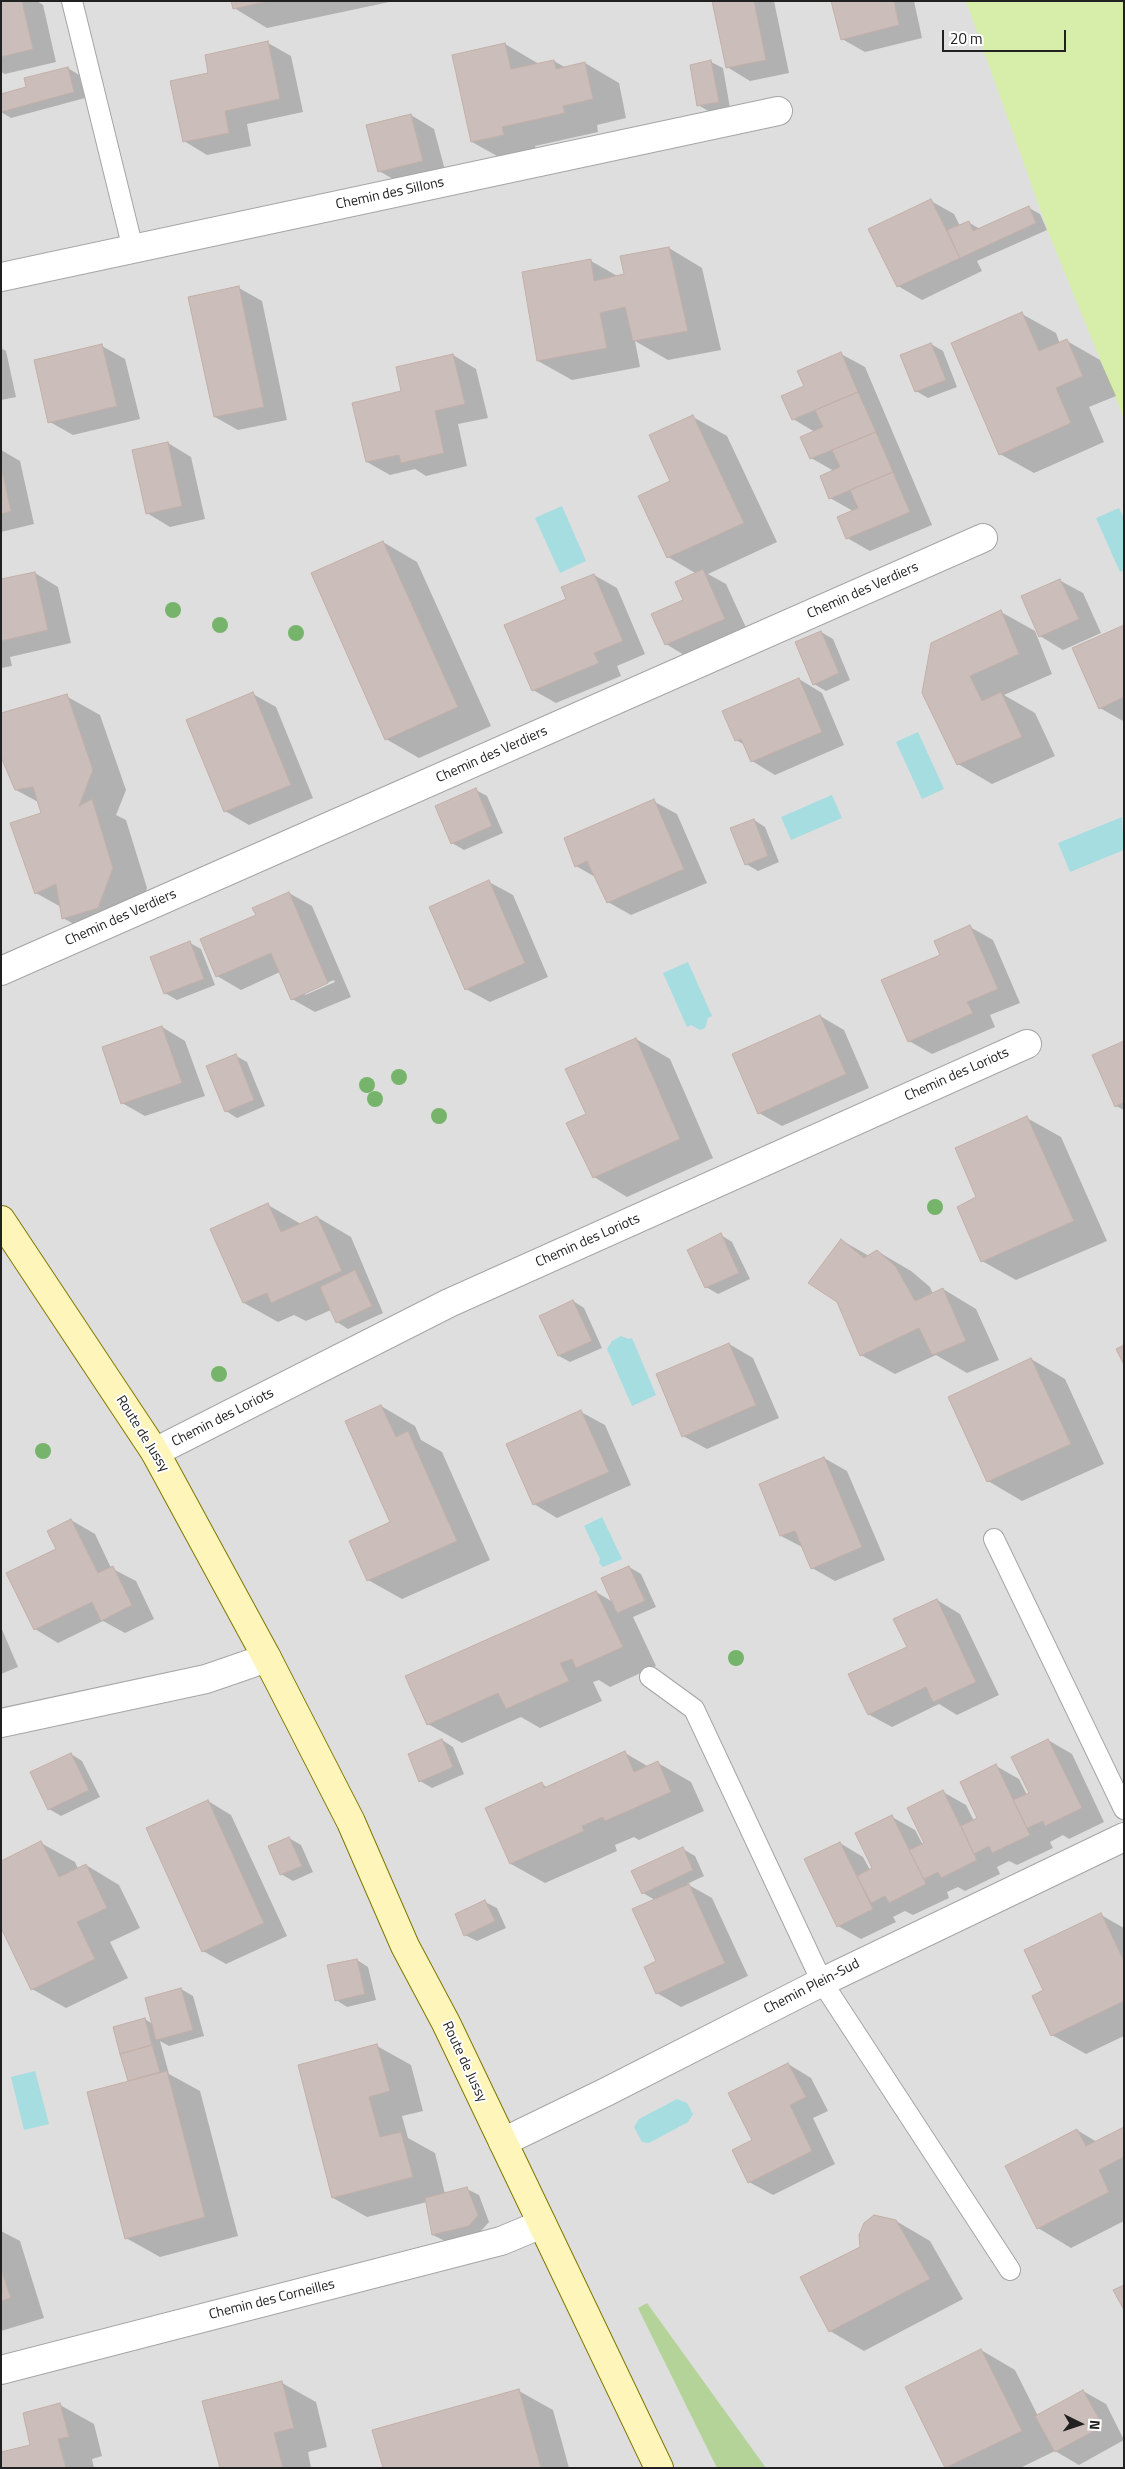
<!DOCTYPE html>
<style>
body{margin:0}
#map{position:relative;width:1125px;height:2469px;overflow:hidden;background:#f1ece7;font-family:"Titillium Web",sans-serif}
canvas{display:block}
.frame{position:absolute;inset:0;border:2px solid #212121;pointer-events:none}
.north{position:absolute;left:1055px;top:2399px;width:50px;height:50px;-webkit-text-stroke:4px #fff;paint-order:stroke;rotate:94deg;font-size:14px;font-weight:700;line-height:20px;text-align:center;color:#212121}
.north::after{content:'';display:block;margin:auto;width:18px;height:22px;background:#212121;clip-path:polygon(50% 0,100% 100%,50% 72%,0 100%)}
.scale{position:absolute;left:942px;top:30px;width:124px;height:22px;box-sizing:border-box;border:2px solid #212121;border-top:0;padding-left:6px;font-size:15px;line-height:18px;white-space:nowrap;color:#212121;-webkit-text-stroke:4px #fff;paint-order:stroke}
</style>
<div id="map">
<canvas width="1125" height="2469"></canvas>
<div class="frame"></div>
<div class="north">N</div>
<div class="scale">20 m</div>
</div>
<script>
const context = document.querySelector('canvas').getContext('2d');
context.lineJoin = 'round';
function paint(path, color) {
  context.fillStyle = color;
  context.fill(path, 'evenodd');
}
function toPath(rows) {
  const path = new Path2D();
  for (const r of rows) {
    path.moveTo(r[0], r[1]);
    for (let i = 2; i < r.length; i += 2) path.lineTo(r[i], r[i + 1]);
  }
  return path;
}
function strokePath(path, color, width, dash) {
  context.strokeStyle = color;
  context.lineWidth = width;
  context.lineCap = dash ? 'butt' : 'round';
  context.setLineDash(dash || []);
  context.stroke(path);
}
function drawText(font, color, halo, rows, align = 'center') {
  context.font = font + ' "Titillium Web",sans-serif';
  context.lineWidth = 4;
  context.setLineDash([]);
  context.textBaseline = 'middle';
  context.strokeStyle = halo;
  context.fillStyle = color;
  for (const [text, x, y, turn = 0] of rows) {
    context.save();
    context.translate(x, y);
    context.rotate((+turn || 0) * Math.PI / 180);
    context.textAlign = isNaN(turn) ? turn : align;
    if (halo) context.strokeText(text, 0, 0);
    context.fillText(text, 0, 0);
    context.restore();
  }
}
paint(toPath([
 [1,1,1124,1,1124,2468,1,2468]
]), '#dfdede');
paint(toPath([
 [966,1,1124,1,1124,418,1049,234]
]), '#d7eeab');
paint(toPath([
 [647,2303,766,2468,717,2468,638,2308]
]), '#b4d399');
paint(toPath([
 [562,506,586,561,560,573,535,518],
 [1119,508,1124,518,1124,570,1120,572,1096,518],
 [918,732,944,789,922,799,896,742],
 [832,795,842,818,791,840,781,817],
 [1122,817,1124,850,1070,872,1058,843],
 [688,962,712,1016,708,1018,705,1028,700,1030,691,1025,687,1027,663,973],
 [621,1336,629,1339,632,1338,656,1395,632,1406,607,1349,612,1341],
 [602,1517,622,1559,603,1567,599,1563,600,1559,584,1526],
 [35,2071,49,2124,24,2130,11,2077],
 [677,2099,687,2103,693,2114,688,2122,649,2143,642,2142,634,2127,639,2119]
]), '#a5dde1');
paint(toPath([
 [1,1,37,1,43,5,56,62,5,74,1,72],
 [232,1,394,1,267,28,234,8],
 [713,1,774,1,789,73,750,81,727,67],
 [833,1,914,1,922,38,865,52,842,39],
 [268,43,291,56,303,112,247,124,251,146,207,155,184,141,210,74],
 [505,44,539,64,554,61,566,68,585,63,619,83,626,118,597,125,598,132,535,146,538,154,506,161,472,142],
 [711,62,723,68,730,108,710,112,698,105],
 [68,68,79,75,85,98,11,118,1,112,1,95,27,88],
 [411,115,434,129,446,174,402,184,379,171],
 [931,201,954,214,960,226,968,222,980,229,1029,208,1040,214,1047,230,977,261,982,271,922,300,898,286],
 [669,248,702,268,721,350,668,360,635,341,640,367,572,380,538,361,591,261,619,277,626,275],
 [239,288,262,301,287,420,238,430,215,417],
 [1022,314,1056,333,1060,344,1067,341,1100,360,1116,396,1089,407,1104,442,1034,473,1000,454],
 [931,344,943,351,957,387,928,398,916,391],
 [102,346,125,359,140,419,73,435,50,422],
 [1,348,6,351,16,397,1,400],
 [841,354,865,367,932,525,870,551,847,538,853,511,830,498,834,471,811,458,815,432,793,419,806,386],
 [453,355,476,369,488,418,458,424,467,466,426,476,415,469,390,475,367,462,402,392],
 [693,417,727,436,777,542,708,574,726,584,748,632,689,658,666,644,697,574,668,557,672,482],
 [168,443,191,457,205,519,170,527,147,513],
 [1,450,20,461,34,524,1,532],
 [383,542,417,562,491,726,419,758,386,739],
 [35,573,58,587,71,643,10,657,12,666,1,668,1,581],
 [594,575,617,588,645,654,617,666,621,676,556,703,533,690,568,600],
 [1059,580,1083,593,1101,633,1063,650,1040,636],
 [1001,612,1035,631,1052,674,1004,695,1035,713,1055,756,992,784,958,764,924,693],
 [1124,626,1124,721,1123,721,1100,708],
 [821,632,833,639,850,680,826,691,814,684],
 [799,679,822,693,844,745,775,775,752,761,745,745,736,740],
 [253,694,276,707,313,798,249,825,225,811],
 [66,696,100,715,126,790,116,815,126,820,147,888,132,927,97,937,63,918,61,907,36,893,43,814,40,803,16,790],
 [476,790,487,796,503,833,464,850,452,843],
 [653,801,677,814,707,883,631,915,608,902,597,878,576,866],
 [754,820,765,827,779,862,758,871,746,864],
 [489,882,513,895,548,977,490,1002,466,989],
 [289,893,312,906,351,997,315,1012,292,999,280,972,241,990,217,976,257,916],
 [334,980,335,982,305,995,305,992],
 [970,927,993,940,1020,1003,990,1015,995,1027,932,1054,909,1041,941,955],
 [190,943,201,949,215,985,177,1000,165,993],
 [820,1016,844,1030,869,1088,782,1126,759,1113],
 [162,1027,185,1041,205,1096,145,1116,122,1103],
 [636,1039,670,1059,713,1158,627,1197,594,1177,587,1115],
 [1124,1043,1124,1110,1116,1106],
 [236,1056,247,1062,265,1106,237,1118,226,1111],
 [1027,1118,1061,1137,1107,1241,1016,1280,982,1261,978,1198],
 [268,1205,301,1224,317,1217,351,1237,383,1313,348,1329,337,1322,331,1310,306,1321,294,1315,278,1322,244,1303],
 [721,1235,732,1242,750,1279,718,1294,706,1287],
 [841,1240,869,1256,877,1251,911,1271,930,1287,933,1294,943,1289,976,1309,999,1360,967,1373,936,1355,895,1374,861,1355],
 [573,1301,584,1308,602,1348,570,1362,559,1356],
 [729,1344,753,1358,779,1418,707,1449,683,1436],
 [1031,1359,1065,1379,1104,1464,1022,1501,988,1481],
 [381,1406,415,1426,421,1440,442,1452,490,1560,402,1599,368,1580,392,1523],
 [581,1412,605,1425,631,1485,557,1518,534,1504],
 [824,1458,847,1471,885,1560,835,1581,812,1568,804,1548,781,1536,760,1485],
 [71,1520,95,1534,111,1568,136,1581,154,1619,125,1633,103,1621,58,1643,35,1629,58,1550],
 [629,1567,641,1574,656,1607,633,1617,656,1666,610,1687,599,1680,593,1682,602,1701,540,1728,521,1717,462,1743,428,1724,596,1592,613,1602],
 [937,1600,960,1614,999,1695,957,1715,939,1704,892,1727,868,1714],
 [1,1627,18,1667,1,1674],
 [442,1740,453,1747,464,1774,432,1788,420,1781],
 [1048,1740,1072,1754,1104,1822,1069,1839,1063,1835,1050,1842,1053,1848,1017,1865,1009,1861,997,1867,1000,1874,965,1891,958,1887,947,1892,949,1898,913,1915,905,1911,893,1917,896,1922,861,1939,838,1926,840,1843,863,1857,870,1870,874,1869,892,1817,915,1830,923,1845,926,1844,943,1792,966,1805,974,1821,979,1819,996,1766,1019,1779,1027,1795,1030,1794],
 [625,1753,649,1767,658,1763,691,1782,704,1811,639,1840,634,1837,615,1845,617,1851,545,1883,511,1864,487,1808,542,1784,548,1788],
 [71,1754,82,1761,100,1797,61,1816,49,1809],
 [208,1801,231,1815,287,1936,226,1964,203,1951],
 [289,1838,301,1845,313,1872,293,1881,281,1874],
 [41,1843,75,1862,78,1869,86,1865,119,1885,140,1928,110,1942,128,1978,66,2008,32,1989],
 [683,1849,695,1856,704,1876,687,1884,712,1898,748,1976,681,2007,657,1993,646,1968,658,1962,655,1900,643,1893],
 [485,1902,497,1908,506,1928,477,1941,465,1935],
 [1101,1915,1124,1928,1124,2036,1086,2054,1052,2035,1045,1991],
 [357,1960,368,1967,376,2000,347,2007,336,2000],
 [181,1989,193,1996,204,2036,169,2046,160,2041,169,2074,200,2091,238,2236,160,2257,126,2238,130,2082,114,2028,145,2019,154,2025],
 [377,2046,411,2065,423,2111,402,2116,408,2138,435,2153,445,2194,467,2189,479,2195,489,2222,480,2232,445,2241,433,2235,427,2202,367,2217,333,2198],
 [788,2064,811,2078,828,2111,813,2118,835,2164,773,2195,749,2182,754,2141],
 [1124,2129,1124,2221,1071,2248,1038,2228,1077,2130,1097,2142],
 [896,2221,930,2241,963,2299,864,2351,830,2331],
 [1,2231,20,2241,44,2318,1,2331],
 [981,2350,1015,2370,1038,2416,1083,2391,1106,2404,1124,2440,1079,2465,1055,2451,1020,2468,947,2468,907,2387],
 [282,2383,316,2402,327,2447,308,2452,311,2468,221,2468],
 [519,2391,553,2410,569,2468,384,2468],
 [60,2405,94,2424,102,2456,92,2459,94,2468,1,2468,31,2446]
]), '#0003');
const building = toPath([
 [1,1,22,1,33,49,1,57,1,1],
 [231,1,269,1,233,9,231,1],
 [712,1,754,1,766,60,726,68,712,1],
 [831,1,894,1,899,25,841,40,831,1],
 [268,41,280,99,225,111,229,133,183,142,170,81,208,73,205,55,268,41],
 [505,43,511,69,554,60,556,69,585,62,593,99,563,106,565,113,502,127,504,135,471,142,452,55,505,43],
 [711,60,719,102,697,106,690,65,711,60],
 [68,67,74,92,1,112,1,94,26,87,24,78,68,67],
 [411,114,423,161,378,172,366,125,411,114],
 [931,199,960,258,897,287,868,229,931,199],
 [1029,206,1036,223,960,258,947,230,969,221,973,231,1029,206],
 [669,247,688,331,633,341,625,307,600,313,607,348,537,361,522,272,591,259,594,281,624,274,620,256,669,247],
 [239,286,264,407,214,417,188,297,239,286],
 [1022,312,1039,351,1067,339,1083,376,1056,388,1071,423,999,455,951,343,1022,312],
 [931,343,946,380,915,392,900,355,931,343],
 [102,344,117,406,48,423,34,360,102,344],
 [841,352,858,392,792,420,781,396,804,386,797,371,841,352],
 [453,354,465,404,435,411,444,453,401,463,399,455,366,462,352,403,401,391,396,367,453,354],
 [858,392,876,432,810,459,800,437,823,427,815,410,858,392],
 [693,415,744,523,667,558,638,496,670,481,649,435,693,415],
 [876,432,893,472,829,499,820,476,840,467,832,450,876,432],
 [168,442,182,506,146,514,132,450,168,442],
 [1,466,11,511,1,514,1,466],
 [893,472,910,512,846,539,837,517,858,508,850,490,893,472],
 [383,541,458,707,385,740,311,573,383,541],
 [703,569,725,619,665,645,651,614,683,600,675,582,703,569],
 [35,572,48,630,1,641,1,579,35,572],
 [594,574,623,641,594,653,599,663,532,691,504,625,566,599,561,587,594,574],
 [1060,579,1079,619,1039,637,1021,596,1060,579],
 [1001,610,1019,654,970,676,982,701,1001,692,1022,737,957,765,922,693,931,643,1001,610],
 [1124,625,1124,697,1099,709,1072,648,1124,625],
 [821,631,839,673,813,685,795,642,821,631],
 [799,678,822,732,751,762,741,739,735,741,722,711,799,678],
 [253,692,291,785,224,812,186,720,253,692],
 [67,694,93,770,79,806,92,799,113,868,98,908,62,919,56,884,35,894,10,823,41,813,33,787,15,790,1,757,1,713,67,694],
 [476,788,492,826,451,844,435,806,476,788],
 [654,799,684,869,607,903,587,861,575,867,564,838,654,799],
 [754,819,768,856,745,865,730,828,754,819],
 [489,880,525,963,465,990,429,907,489,880],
 [289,892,328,983,291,1000,271,953,216,977,200,939,256,915,252,908,289,892],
 [970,925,998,989,967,1002,973,1013,908,1042,881,980,940,955,934,941,970,925],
 [190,941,204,979,164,994,150,957,190,941],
 [820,1015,846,1074,758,1114,732,1054,820,1015],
 [162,1026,182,1083,121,1104,102,1047,162,1026],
 [636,1038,680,1139,593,1178,566,1123,586,1114,565,1069,636,1038],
 [1124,1041,1124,1102,1115,1107,1092,1055,1124,1041],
 [236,1054,254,1100,225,1112,206,1066,236,1054],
 [1027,1116,1074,1221,981,1262,957,1207,976,1197,955,1148,1027,1116],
 [268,1203,281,1232,317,1216,342,1271,271,1303,267,1293,243,1303,210,1229,268,1203],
 [721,1233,739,1273,705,1288,687,1250,721,1233],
 [841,1239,864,1258,877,1250,896,1267,915,1301,943,1288,966,1341,932,1355,919,1328,860,1356,837,1302,808,1283,841,1239],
 [355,1270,372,1306,336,1323,320,1287,355,1270],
 [573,1300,592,1341,558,1356,539,1316,573,1300],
 [729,1343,756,1405,682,1437,656,1374,729,1343],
 [1124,1345,1124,1365,1116,1349,1124,1345],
 [1031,1358,1071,1444,987,1482,948,1397,1031,1358],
 [381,1405,396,1437,408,1431,457,1541,367,1581,349,1541,390,1522,345,1421,381,1405],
 [581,1410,609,1472,533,1505,506,1444,581,1410],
 [824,1457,862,1547,811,1569,795,1531,780,1536,759,1484,824,1457],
 [71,1519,98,1573,113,1566,132,1605,101,1621,92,1602,34,1630,6,1573,56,1549,47,1531,71,1519],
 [629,1566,645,1601,617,1613,601,1578,629,1566],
 [596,1591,623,1647,576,1668,572,1659,560,1663,569,1681,506,1709,498,1693,427,1725,405,1676,596,1591],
 [937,1599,976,1682,933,1702,926,1687,868,1715,848,1674,907,1647,893,1619,937,1599],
 [442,1739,453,1767,419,1782,408,1754,442,1739],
 [1048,1739,1082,1808,1045,1826,1043,1821,1027,1828,1013,1800,1029,1793,1011,1757,1048,1739],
 [625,1751,634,1772,658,1761,671,1792,605,1821,603,1817,582,1826,584,1831,510,1864,485,1808,542,1782,544,1788,625,1751],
 [71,1753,89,1790,48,1810,30,1772,71,1753],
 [996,1764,1030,1835,992,1853,989,1846,974,1854,961,1826,977,1818,960,1782,996,1764],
 [943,1790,977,1860,941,1878,938,1872,924,1879,909,1850,924,1843,907,1808,943,1790],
 [208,1800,264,1923,202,1952,146,1828,208,1800],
 [892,1815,926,1884,889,1903,885,1896,871,1903,857,1876,872,1868,855,1833,892,1815],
 [289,1837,302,1866,280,1875,268,1846,289,1837],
 [41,1841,59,1877,86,1864,107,1908,77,1922,95,1959,31,1990,1,1928,1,1861,41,1841],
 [840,1842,873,1909,837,1927,804,1859,840,1842],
 [683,1847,693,1870,642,1894,631,1871,683,1847],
 [689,1884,725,1963,656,1994,644,1967,656,1961,632,1909,689,1884],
 [485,1900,495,1921,464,1936,455,1914,485,1900],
 [1101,1913,1124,1961,1124,2001,1051,2036,1032,1996,1043,1990,1024,1950,1101,1913],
 [357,1959,365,1994,335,2001,327,1965,357,1959],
 [181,1988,193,2030,156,2040,145,1998,181,1988],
 [145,2018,152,2045,120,2054,113,2027,145,2018],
 [377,2044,390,2091,369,2097,380,2137,401,2132,413,2177,332,2198,298,2065,377,2044],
 [152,2045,160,2072,128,2081,120,2054,152,2045],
 [788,2063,806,2097,790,2105,812,2151,748,2183,732,2150,752,2140,728,2093,788,2063],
 [167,2071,205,2217,125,2239,87,2092,167,2071],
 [1124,2127,1124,2157,1099,2170,1109,2192,1037,2229,1005,2166,1077,2129,1086,2146,1124,2127],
 [467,2187,478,2215,469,2226,432,2235,425,2198,467,2187],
 [874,2215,896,2220,930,2279,829,2332,800,2277,860,2247,859,2235,864,2223,874,2215],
 [1,2269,11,2298,1,2301,1,2269],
 [1124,2285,1124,2310,1113,2290,1124,2285],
 [981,2349,1022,2431,945,2468,905,2387,981,2349],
 [282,2381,294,2428,274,2433,283,2468,220,2468,202,2401,282,2381],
 [519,2389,541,2468,383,2468,372,2430,519,2389],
 [1083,2390,1103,2426,1055,2452,1035,2416,1083,2390],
 [60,2403,69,2437,58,2439,66,2468,1,2468,1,2452,30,2445,23,2413,60,2403]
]);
paint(building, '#cabdba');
strokePath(building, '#c4b0a8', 1);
const service = toPath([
 [72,1,133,249],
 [994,1539,1124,1809],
 [650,1677,694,1709,822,1982,1010,2270]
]);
const minor = toPath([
 [1,277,778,111],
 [1,971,983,538],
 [155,1452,449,1303,1027,1044],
 [1,1723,206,1679,267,1658],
 [503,2142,606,2092,822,1982,1124,1837],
 [1,2370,501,2241,542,2224]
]);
const secondary = toPath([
 [1,1220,155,1452,267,1658,351,1822,405,1946,446,2023,659,2468]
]);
strokePath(service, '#a5a5a5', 22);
strokePath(minor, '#a5a5a5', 30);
strokePath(secondary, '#7f7800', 30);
strokePath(service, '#fff', 20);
strokePath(minor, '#fff', 28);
strokePath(secondary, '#fdf5b9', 28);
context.fillStyle = '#76b46b';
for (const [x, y] of [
 [173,610],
 [220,625],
 [296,633],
 [399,1077],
 [367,1085],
 [375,1099],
 [439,1116],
 [935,1207],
 [219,1374],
 [43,1451],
 [736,1658]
]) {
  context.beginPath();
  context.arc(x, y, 8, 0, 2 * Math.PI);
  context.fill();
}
drawText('14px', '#212121', '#fff', [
 ["Chemin des Sillons",390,194,-12],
 ["Chemin des Verdiers",863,591,-24],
 ["Chemin des Verdiers",492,755,-24],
 ["Chemin des Verdiers",121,918,-24],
 ["Chemin des Loriots",957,1075,-24],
 ["Chemin des Loriots",588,1241,-24],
 ["Chemin des Loriots",223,1418,-27],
 ["Route de Jussy",142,1434,58],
 ["Chemin Plein-Sud",812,1987,-27],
 ["Route de Jussy",464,2062,65],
 ["Chemin des Corneilles",272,2300,-14]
]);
</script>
